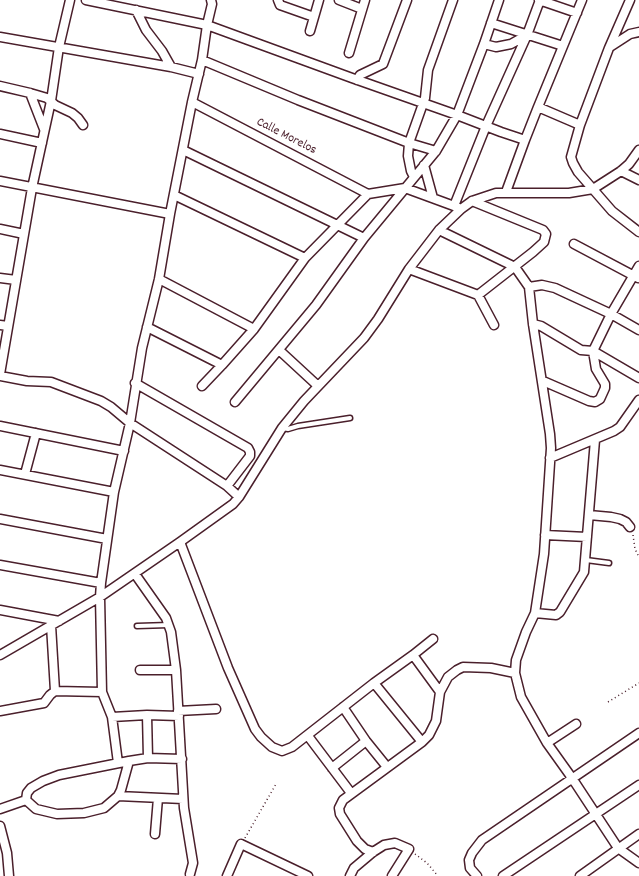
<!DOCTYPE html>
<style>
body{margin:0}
canvas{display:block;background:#fff}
</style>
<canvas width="639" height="876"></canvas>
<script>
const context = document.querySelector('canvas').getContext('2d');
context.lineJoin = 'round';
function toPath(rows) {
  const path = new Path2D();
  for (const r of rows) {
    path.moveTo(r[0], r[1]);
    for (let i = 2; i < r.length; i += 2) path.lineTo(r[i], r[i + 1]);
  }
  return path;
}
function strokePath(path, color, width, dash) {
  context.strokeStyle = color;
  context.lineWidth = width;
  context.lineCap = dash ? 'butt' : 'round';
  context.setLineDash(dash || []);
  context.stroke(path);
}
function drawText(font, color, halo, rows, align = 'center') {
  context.font = font + ' Dekko,sans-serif';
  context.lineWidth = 3.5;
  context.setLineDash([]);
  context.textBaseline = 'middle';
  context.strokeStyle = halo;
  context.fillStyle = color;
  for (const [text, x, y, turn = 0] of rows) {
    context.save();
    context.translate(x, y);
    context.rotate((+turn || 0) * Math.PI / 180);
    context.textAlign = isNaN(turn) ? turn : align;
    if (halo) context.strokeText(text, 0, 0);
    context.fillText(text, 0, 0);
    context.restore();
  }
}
const lane = toPath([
 [282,428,288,429,298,426,350,418],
 [586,560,609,563],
 [137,626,169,625]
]);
const street = toPath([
 [86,0,207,25,352,78,457,115,501,132,525,140,538,107,580,125],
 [278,0,280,5,314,17],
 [339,0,362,9],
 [539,0,577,13],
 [630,0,609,48,580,125,571,157,573,163,578,172,612,211,639,232],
 [136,10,146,30,162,51,171,67],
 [491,23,563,46],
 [310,31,319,0],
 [0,37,171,67,199,74],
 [484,44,496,47,511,44,527,35],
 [610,47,630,34,639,32],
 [349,53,365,0],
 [202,60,298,100,409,143,436,151],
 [357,80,360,75,383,64,407,0],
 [0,86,30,93,47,98,55,105,72,113,78,118,83,125],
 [30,93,44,129],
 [192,102,368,194],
 [538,107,582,0],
 [0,134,42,143],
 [183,150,364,238],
 [424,165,433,198],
 [621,171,639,180],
 [414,177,411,171,408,156,409,143,425,98,428,70,453,0],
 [0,181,170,214],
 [506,192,525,140],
 [174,195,305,258],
 [472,201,543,230,546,234,544,242,533,252,478,295],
 [454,206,486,126,527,35,540,0],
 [0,229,24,234],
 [439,230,515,267,529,287,542,285,555,288,611,314,639,330],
 [574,244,638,278],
 [409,269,478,295,494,325],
 [0,278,16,280],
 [159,279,254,329],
 [529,287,533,324,550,434,551,448,544,554,535,613,526,632,516,660,515,673,521,697,547,743,572,778,618,848,639,863],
 [533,324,541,326,581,350,593,351,639,378],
 [0,325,8,326],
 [147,327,222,365,254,329,305,258,368,194,405,188,454,206,461,209],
 [279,350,318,386],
 [0,374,32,188,51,101,59,47,70,0],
 [0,376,27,381,51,382,101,401,111,407,130,423,227,486,239,497],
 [543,381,589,401,595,402,600,399,605,388,605,384,596,369,593,351,611,314,639,266],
 [135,383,248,448,250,452,250,456,227,486],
 [202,386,222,365],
 [235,402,316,305,364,238,436,151,457,115,484,44,499,0],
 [0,426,124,451],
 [550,458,614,431,620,427,639,400],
 [0,470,114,492],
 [25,474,36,433],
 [589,515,611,517,620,519,626,522,630,527],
 [0,519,107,539],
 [545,535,587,537],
 [180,542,228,668,255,729,261,737,272,747,282,751,292,747,374,683,413,655,440,692],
 [0,565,101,583],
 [135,574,166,618,171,632,176,670,184,808,193,863,190,874],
 [0,610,59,621],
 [535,613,556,615,560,612,584,572,595,440],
 [51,625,55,691],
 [0,655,100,597,180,542,233,504,239,497,282,428,304,401,364,338,378,319,409,269,439,230,461,209,472,201,496,193,569,193,593,189,621,171,629,164,639,150],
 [413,655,433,639],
 [140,670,176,670],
 [374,683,422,742],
 [343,707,366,741,387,767],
 [0,711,44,703,50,695,55,691,102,692],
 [178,711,216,709],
 [147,715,148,758],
 [112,717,147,715,179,716],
 [308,736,351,793],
 [547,743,576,724],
 [118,763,112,717,102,692,100,597,101,583,114,492,130,423,142,348,159,279,170,214,192,102,202,60,207,25,212,4,211,0],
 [332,768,366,741],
 [118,796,183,799],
 [26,800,27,793,31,788,43,781,59,775,129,761,148,758,182,759],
 [0,809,26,800,36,809,57,814,84,813,104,808,118,796,121,790,129,761],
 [0,826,7,853,9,876],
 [155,834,158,798],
 [373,852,365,849,357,841,340,814,339,808,343,800,422,742,429,735,436,721,440,692,448,677,457,670,463,667,491,668,515,673],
 [227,876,241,844,308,876],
 [350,876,354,868,373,852,384,845,395,843,409,849,392,876],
 [477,876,470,868,469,860,472,853,482,840,639,733],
 [503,876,639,785],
 [580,876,639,834]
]);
strokePath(lane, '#4a1f2b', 7);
strokePath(street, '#4a1f2b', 11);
strokePath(toPath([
 [633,535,635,549,639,557],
 [608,702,639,683],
 [245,838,276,784],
 [415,854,427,863,438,876]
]), '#4a1f2b', 1.5, [1, 3]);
strokePath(lane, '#fff', 4);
strokePath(street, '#fff', 8);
drawText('13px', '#4a1f2b', '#fff', [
 ["Calle Morelos",286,137,27]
]);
</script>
